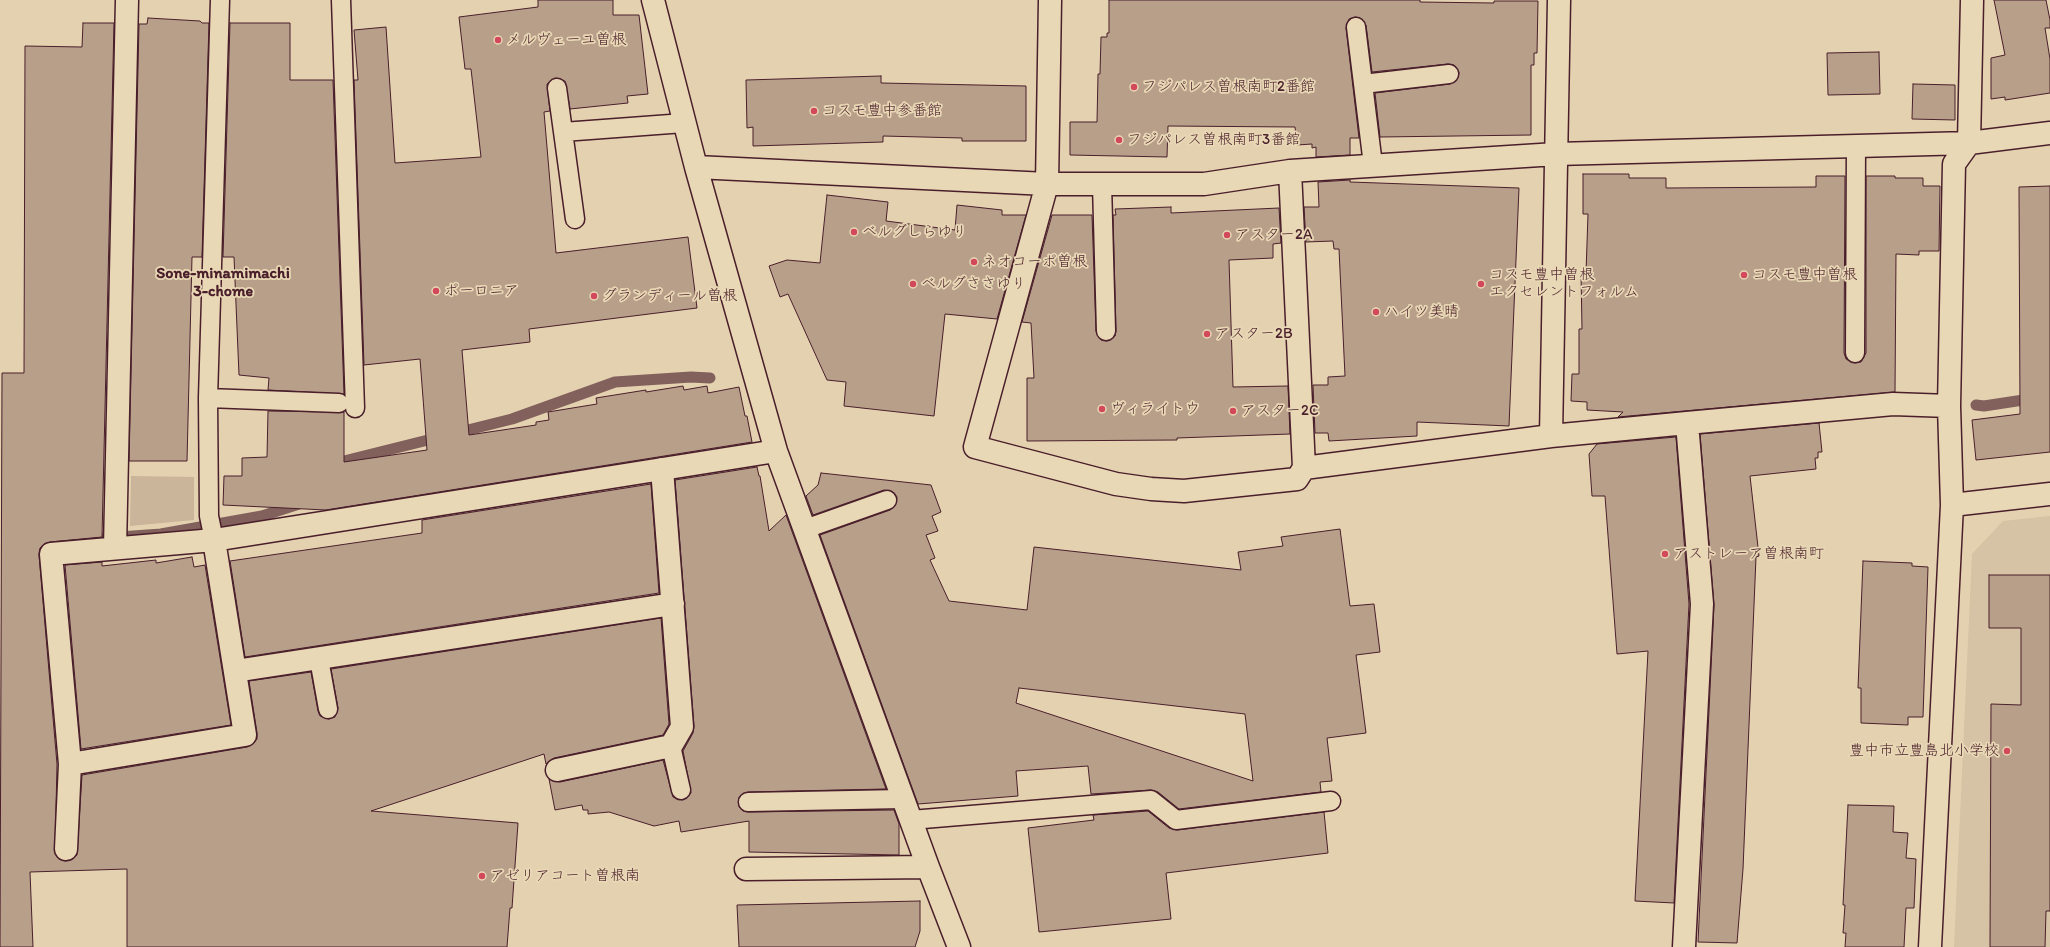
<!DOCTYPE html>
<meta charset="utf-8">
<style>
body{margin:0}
canvas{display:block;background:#e3d1af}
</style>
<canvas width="2050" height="947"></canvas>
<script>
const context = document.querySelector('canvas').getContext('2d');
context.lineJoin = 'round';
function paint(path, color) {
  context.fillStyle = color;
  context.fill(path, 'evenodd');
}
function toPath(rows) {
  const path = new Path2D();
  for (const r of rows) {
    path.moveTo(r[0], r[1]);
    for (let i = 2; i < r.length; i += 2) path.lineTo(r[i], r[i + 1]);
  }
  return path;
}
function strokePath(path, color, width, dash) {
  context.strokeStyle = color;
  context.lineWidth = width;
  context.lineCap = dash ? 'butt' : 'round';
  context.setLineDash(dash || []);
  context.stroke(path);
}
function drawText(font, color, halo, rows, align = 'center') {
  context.font = font + ' Itim,"Klee One",sans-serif';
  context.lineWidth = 3.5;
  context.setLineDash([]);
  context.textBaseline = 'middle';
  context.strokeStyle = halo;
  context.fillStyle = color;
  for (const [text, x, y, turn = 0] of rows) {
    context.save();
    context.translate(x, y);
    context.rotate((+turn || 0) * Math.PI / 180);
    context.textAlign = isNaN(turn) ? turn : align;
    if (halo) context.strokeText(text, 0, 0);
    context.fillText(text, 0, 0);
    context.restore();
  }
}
paint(toPath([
 [2050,516,2050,947,1954,947,1972,554,2003,521]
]), '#d6c2a4');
paint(toPath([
 [131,476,194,477,194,520,130,526]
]), '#cab49a');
strokePath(toPath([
 [1976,405,1984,406,2050,396],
 [333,468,336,463,512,419,615,382,691,377,710,378],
 [36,543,161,534,262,516,299,504]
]), '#82605c', 11);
const building = toPath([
 [538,0,613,0,613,15,639,15,648,94,627,96,628,103,570,109,565,81,555,78,547,84,550,111,544,112,556,253,688,237,697,308,529,329,530,342,462,350,469,435,536,425,536,422,549,420,548,412,597,404,596,398,646,390,646,392,683,386,684,390,707,386,708,393,739,387,745,416,747,416,752,442,326,510,223,505,224,476,242,476,242,458,267,457,268,411,344,412,344,462,427,450,420,359,364,365,354,80,358,80,354,30,386,27,395,163,481,157,471,69,465,69,459,17,538,7,538,0],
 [1109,0,1420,0,1420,2,1494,3,1494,1,1538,1,1537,53,1534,53,1534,65,1531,65,1531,135,1380,137,1375,93,1450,84,1458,78,1459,72,1454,65,1448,64,1372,72,1366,25,1360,18,1355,17,1349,19,1346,28,1359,138,1350,138,1350,155,1316,157,1316,147,1312,148,1312,144,1297,145,1295,127,1168,126,1167,157,1070,155,1070,122,1097,122,1098,74,1100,74,1101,37,1107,37,1107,33,1109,33,1109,0],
 [1994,0,2046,0,2050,20,2050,28,2045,28,2050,59,2050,93,2005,100,2005,97,1991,99,1991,58,2005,55,1994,0],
 [148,18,200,21,202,23,209,23,202,257,192,257,187,461,129,461,139,24,147,24,148,18],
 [83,23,114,23,102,537,50,542,44,544,40,548,39,555,57,764,55,854,59,859,65,861,71,860,77,855,82,775,247,747,253,744,257,739,257,733,249,681,311,672,318,711,320,716,329,719,335,717,338,708,331,669,661,618,669,724,663,735,554,758,546,764,544,754,371,811,518,823,512,908,510,908,507,947,127,947,127,869,30,872,33,947,0,947,2,373,24,373,25,46,82,47,83,23],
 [230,23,290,23,290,80,333,80,344,394,268,390,269,378,239,375,234,257,223,257,230,23],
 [1879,52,1880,94,1828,95,1827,53,1879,52],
 [881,76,881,83,1026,86,1026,141,962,141,962,138,883,136,883,142,753,146,753,127,747,128,746,80,881,76],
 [1913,84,1955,85,1955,120,1912,119,1913,84],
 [1583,174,1629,174,1629,178,1666,178,1666,188,1816,187,1816,176,1845,176,1844,353,1846,359,1855,363,1861,362,1866,353,1866,176,1895,176,1895,178,1923,178,1923,186,1940,186,1939,251,1919,251,1919,255,1896,254,1895,392,1618,417,1623,412,1587,410,1587,402,1571,401,1572,374,1579,374,1579,329,1582,329,1581,273,1586,273,1588,214,1583,214,1583,174],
 [1350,180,1350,182,1519,188,1509,426,1417,422,1417,436,1329,441,1328,433,1315,433,1313,385,1328,385,1328,377,1345,376,1339,249,1334,249,1333,241,1306,242,1304,207,1319,207,1318,182,1350,180],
 [2050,186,2050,452,1976,460,1972,420,2020,414,2019,187,2050,186],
 [827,195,888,202,886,221,955,230,957,205,1002,210,1002,215,1026,215,997,319,945,314,934,416,844,406,846,382,827,380,788,294,780,297,769,266,787,260,820,263,827,195],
 [1171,207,1171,213,1279,208,1281,243,1273,244,1273,258,1229,260,1233,387,1288,386,1290,434,1177,438,1177,440,1027,441,1027,378,1034,378,1031,323,1022,322,1052,215,1092,215,1096,331,1101,340,1107,341,1115,336,1116,331,1113,215,1116,215,1115,209,1171,207],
 [1819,423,1822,452,1818,452,1818,458,1815,458,1816,469,1750,476,1759,556,1756,557,1743,869,1737,943,1698,942,1714,605,1700,434,1819,423],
 [1676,437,1689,604,1674,903,1635,901,1648,651,1617,654,1605,496,1592,496,1589,454,1597,444,1676,437],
 [757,467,759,476,760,476,769,531,786,515,886,789,748,792,739,797,739,807,743,811,748,812,894,810,899,824,899,855,749,852,749,821,681,832,679,821,654,826,609,812,588,814,588,810,583,810,582,805,555,810,549,779,560,782,663,760,673,797,683,800,691,793,683,751,693,733,694,726,675,480,757,467],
 [821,473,931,485,941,512,932,516,938,531,926,535,935,558,930,560,949,601,1027,610,1034,547,1241,570,1238,552,1283,546,1281,537,1340,529,1350,606,1374,604,1380,652,1356,655,1366,733,1327,738,1332,781,1320,782,1321,792,1179,809,1158,792,1151,790,1091,794,1088,766,1016,771,1018,796,918,804,820,535,890,510,895,506,897,497,893,492,884,490,813,515,806,496,818,485,821,473],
 [1019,688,1245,714,1253,781,1016,703,1019,688],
 [651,484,659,593,245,657,230,561,422,533,422,520,651,484],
 [192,557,194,567,205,565,231,725,81,749,65,565,102,562,102,566,156,560,156,563,192,557],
 [1863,561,1912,563,1912,566,1928,567,1923,717,1908,717,1908,725,1861,723,1861,688,1858,688,1863,561],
 [1989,575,2050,575,2050,911,2046,911,2045,947,1990,947,1991,704,2021,705,2021,628,1989,628,1989,575],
 [1848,805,1894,806,1893,832,1908,833,1906,858,1916,859,1914,908,1906,908,1904,947,1845,947,1846,933,1843,933,1845,905,1843,905,1848,805],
 [1148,811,1169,828,1177,830,1324,812,1328,853,1166,873,1171,919,1039,932,1028,828,1094,820,1093,815,1148,811],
 [920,901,920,931,915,947,739,947,737,905,920,901]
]);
paint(building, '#b79f8a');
strokePath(building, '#4a1f2b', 1);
const service = toPath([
 [341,0,355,408],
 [1356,27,1373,165],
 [1363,84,1449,74],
 [557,88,575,219],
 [563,132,684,123],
 [1102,184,1106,331],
 [1855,353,1856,146],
 [208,398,339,403],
 [805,529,887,500],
 [214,540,209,516,208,398,220,0],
 [319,659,328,709],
 [671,746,681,790],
 [748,802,903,799],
 [911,820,1151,800,1176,820,1331,801]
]);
const minor = toPath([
 [653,0,696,167,776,451,928,867,959,947],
 [1050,0,1047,184,975,447,1116,484,1151,489,1184,491,1297,479,1304,468,1290,171],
 [696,167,1047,184,1204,184,1290,171,1556,154,1969,143,2050,133],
 [1551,436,1559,0],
 [1304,468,1551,436,1687,423,1893,404,1949,406],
 [1952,505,2050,494],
 [115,548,127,0],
 [235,671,673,604],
 [70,764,245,735,214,540],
 [557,770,671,746,682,727,662,469],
 [66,849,70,764,51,554,214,540,776,451],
 [746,869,928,867],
 [1684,947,1702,604,1687,423],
 [1930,947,1952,505,1949,406,1954,164,1969,143,1972,0]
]);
strokePath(service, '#4a1f2b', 21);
strokePath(minor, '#4a1f2b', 25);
strokePath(service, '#e9d8b5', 18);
strokePath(minor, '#e9d8b5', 22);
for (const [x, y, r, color] of [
 [498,40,4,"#d1495b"],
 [1134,87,4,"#d1495b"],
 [814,111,4,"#d1495b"],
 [1119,140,4,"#d1495b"],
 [854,232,4,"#d1495b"],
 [1227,235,4,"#d1495b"],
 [974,262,4,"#d1495b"],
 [1744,275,4,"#d1495b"],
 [913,284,4,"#d1495b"],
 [1481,284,4,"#d1495b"],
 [436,291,4,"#d1495b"],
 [594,296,4,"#d1495b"],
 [1376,312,4,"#d1495b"],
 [1207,334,4,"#d1495b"],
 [1102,409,4,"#d1495b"],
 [1233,411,4,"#d1495b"],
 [1665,554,4,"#d1495b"],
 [2007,751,4,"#d1495b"],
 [482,876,4,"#d1495b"]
]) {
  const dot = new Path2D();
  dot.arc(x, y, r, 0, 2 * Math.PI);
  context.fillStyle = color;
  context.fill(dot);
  strokePath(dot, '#e9d8b5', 1.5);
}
drawText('15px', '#4a1f2b', '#e9d8b5', [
 ["メルヴェーユ曽根",506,40],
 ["フジパレス曽根南町2番館",1142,87],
 ["コスモ豊中参番館",822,111],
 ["フジパレス曽根南町3番館",1127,140],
 ["ベルグしらゆり",862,232],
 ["アスター2A",1235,235],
 ["ネオコーポ曽根",982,262],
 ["コスモ豊中曽根",1489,275],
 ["エクセレントフォルム",1489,292],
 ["コスモ豊中曽根",1752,275],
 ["ベルグささゆり",921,284],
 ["ポーロニア",444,291],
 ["グランディール曽根",602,296],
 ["ハイツ美晴",1384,312],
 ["アスター2B",1215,334],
 ["ヴィライトウ",1110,409],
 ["アスター2C",1241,411],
 ["アストレーア曽根南町",1673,554],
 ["豊中市立豊島北小学校",1999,751,"right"],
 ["アゼリアコート曽根南",490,876]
], 'left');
drawText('bold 16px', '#4a1f2b', '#e9d8b5', [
 ["Sone-minamimachi",223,274],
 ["3-chome",223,292]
]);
</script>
